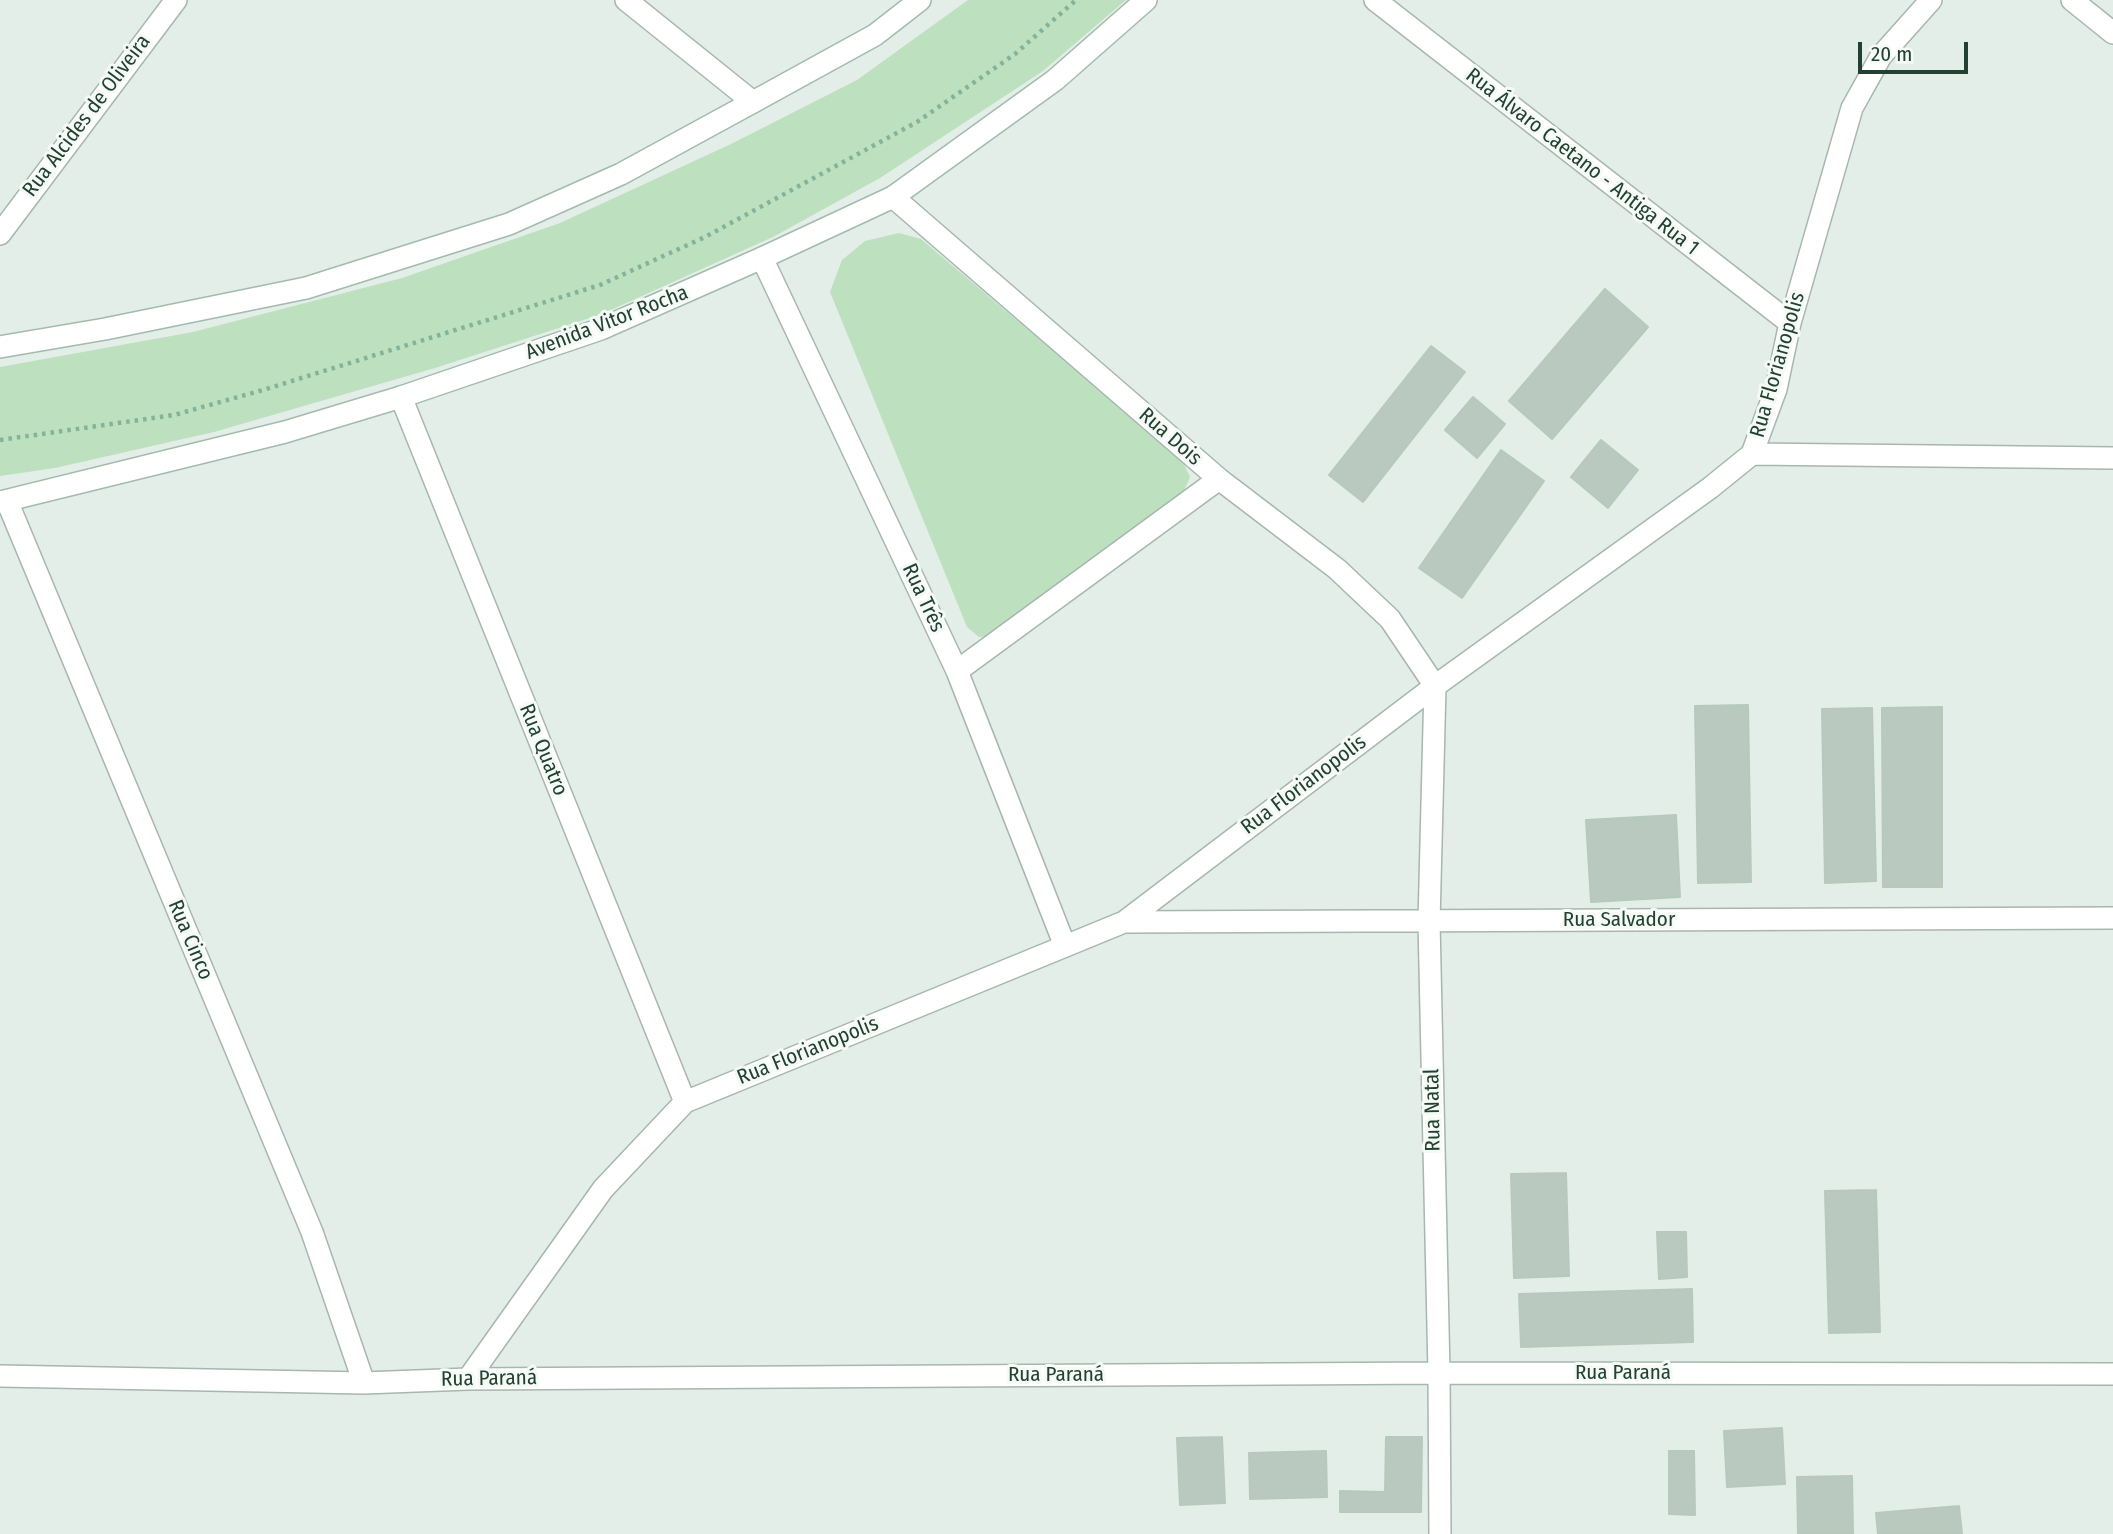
<!DOCTYPE html>
<meta charset="utf-8">
<style>
body{margin:0}
#map{position:relative;width:2113px;height:1534px;overflow:hidden;background:#e4eee8;font-family:"Fira Sans Condensed",sans-serif}
canvas{display:block}
.scale{position:absolute;left:1858px;top:42px;width:110px;height:32px;box-sizing:border-box;border:4px solid #234132;border-top:0;padding-left:9px;font-size:21px;line-height:24px;white-space:nowrap;color:#234132;-webkit-text-stroke:5px #f5faf7;paint-order:stroke}
</style>
<div id="map">
<canvas width="2113" height="1534"></canvas>
<div class="scale">20 m</div>
</div>
<script>
const context = document.querySelector('canvas').getContext('2d');
context.lineJoin = 'round';
function paint(path, color) {
  context.fillStyle = color;
  context.fill(path, 'evenodd');
}
function toPath(rows) {
  const path = new Path2D();
  for (const r of rows) {
    path.moveTo(r[0], r[1]);
    for (let i = 2; i < r.length; i += 2) path.lineTo(r[i], r[i + 1]);
  }
  return path;
}
function strokePath(path, color, width, dash) {
  context.strokeStyle = color;
  context.lineWidth = width;
  context.lineCap = dash ? 'butt' : 'round';
  context.setLineDash(dash || []);
  context.stroke(path);
}
function drawText(font, color, halo, rows, align = 'center') {
  context.font = font + ' "Fira Sans Condensed",sans-serif';
  context.lineWidth = 6;
  context.setLineDash([]);
  context.textBaseline = 'middle';
  context.strokeStyle = halo;
  context.fillStyle = color;
  for (const [text, x, y, turn = 0] of rows) {
    context.save();
    context.translate(x, y);
    context.rotate((+turn || 0) * Math.PI / 180);
    context.textAlign = isNaN(turn) ? turn : align;
    if (halo) context.strokeText(text, 0, 0);
    context.fillText(text, 0, 0);
    context.restore();
  }
}
paint(toPath([
 [968,0,1126,0,1043,71,880,178,773,237,602,314,435,368,214,432,55,468,0,476,0,367,193,332,402,278,560,223,731,144,857,80],
 [899,233,921,239,1182,460,1190,477,1182,495,994,636,979,637,967,627,830,292,842,260,865,241]
]), '#bde0bf');
const building = toPath([
 [1605,289,1648,327,1552,439,1509,401,1605,289],
 [1431,346,1465,372,1363,502,1329,475,1431,346],
 [1473,397,1505,424,1477,458,1445,430,1473,397],
 [1601,440,1638,470,1608,508,1571,477,1601,440],
 [1501,450,1544,481,1462,598,1419,568,1501,450],
 [1748,705,1751,882,1698,883,1695,706,1748,705],
 [1942,707,1942,887,1883,887,1882,708,1942,707],
 [1872,708,1876,881,1825,883,1822,709,1872,708],
 [1676,815,1680,897,1591,902,1586,820,1676,815],
 [1566,1173,1569,1276,1514,1278,1511,1174,1566,1173],
 [1876,1190,1880,1332,1829,1333,1825,1191,1876,1190],
 [1657,1232,1686,1232,1687,1277,1659,1279,1657,1232],
 [1692,1289,1693,1342,1521,1347,1519,1294,1692,1289],
 [1782,1428,1785,1484,1727,1487,1724,1431,1782,1428],
 [1222,1437,1225,1503,1180,1505,1177,1438,1222,1437],
 [1386,1437,1422,1437,1421,1512,1340,1512,1340,1491,1385,1492,1386,1437],
 [1326,1451,1327,1497,1250,1499,1249,1453,1326,1451],
 [1669,1451,1694,1451,1695,1515,1669,1514,1669,1451],
 [1852,1476,1853,1534,1798,1534,1797,1477,1852,1476],
 [1959,1506,1962,1534,1878,1534,1876,1513,1959,1506]
]);
paint(building, '#b9c9c0');
strokePath(building, '#b6c9bd', 2);
const street = toPath([
 [626,0,753,102],
 [1375,0,1790,323],
 [2072,0,2113,33],
 [893,197,1219,479,1337,569,1390,619,1435,686,1429,922,1439,1373,1440,1534],
 [0,234,176,0],
 [762,258,957,671,1065,946],
 [401,397,685,1102],
 [1752,454,2113,458],
 [7,501,312,1232,364,1383],
 [957,671,1219,479],
 [1124,922,2113,918],
 [0,1376,364,1383,468,1379,1439,1373,2113,1374],
 [468,1379,603,1189,685,1102,1124,922,1435,686,1710,488,1752,454,1776,389,1790,323,1852,108,1881,56,1931,0]
]);
const secondary = toPath([
 [0,347,105,329,306,288,509,224,621,174,753,102,875,35,920,0],
 [0,502,285,432,401,397,601,329,762,258,893,197,1055,80,1146,0]
]);
strokePath(street, '#a6b7ae', 24);
strokePath(secondary, '#a2bbad', 24);
strokePath(toPath([
 [0,440,174,415,263,390,600,285,705,237,917,122,1015,54,1076,0]
]), '#84b39a', 4.5, [3.5, 5]);
strokePath(street, '#fff', 21);
strokePath(secondary, '#fff', 21);
drawText('21px', '#234132', '#f5faf7', [
 ["Rua Alcides de Oliveira",87,116,-53],
 ["Rua Álvaro Caetano - Antiga Rua 1",1582,162,38],
 ["Avenida Vitor Rocha",607,323,-21],
 ["Rua Florianopolis",1778,365,-74],
 ["Rua Dois",1170,437,41],
 ["Rua Três",923,598,65],
 ["Rua Quatro",543,750,68],
 ["Rua Florianopolis",1304,785,-37],
 ["Rua Salvador",1619,920],
 ["Rua Cinco",190,940,67],
 ["Rua Florianopolis",808,1051,-22],
 ["Rua Natal",1433,1110,-91],
 ["Rua Paraná",1623,1373],
 ["Rua Paraná",1056,1375],
 ["Rua Paraná",489,1379,-1]
]);
</script>
